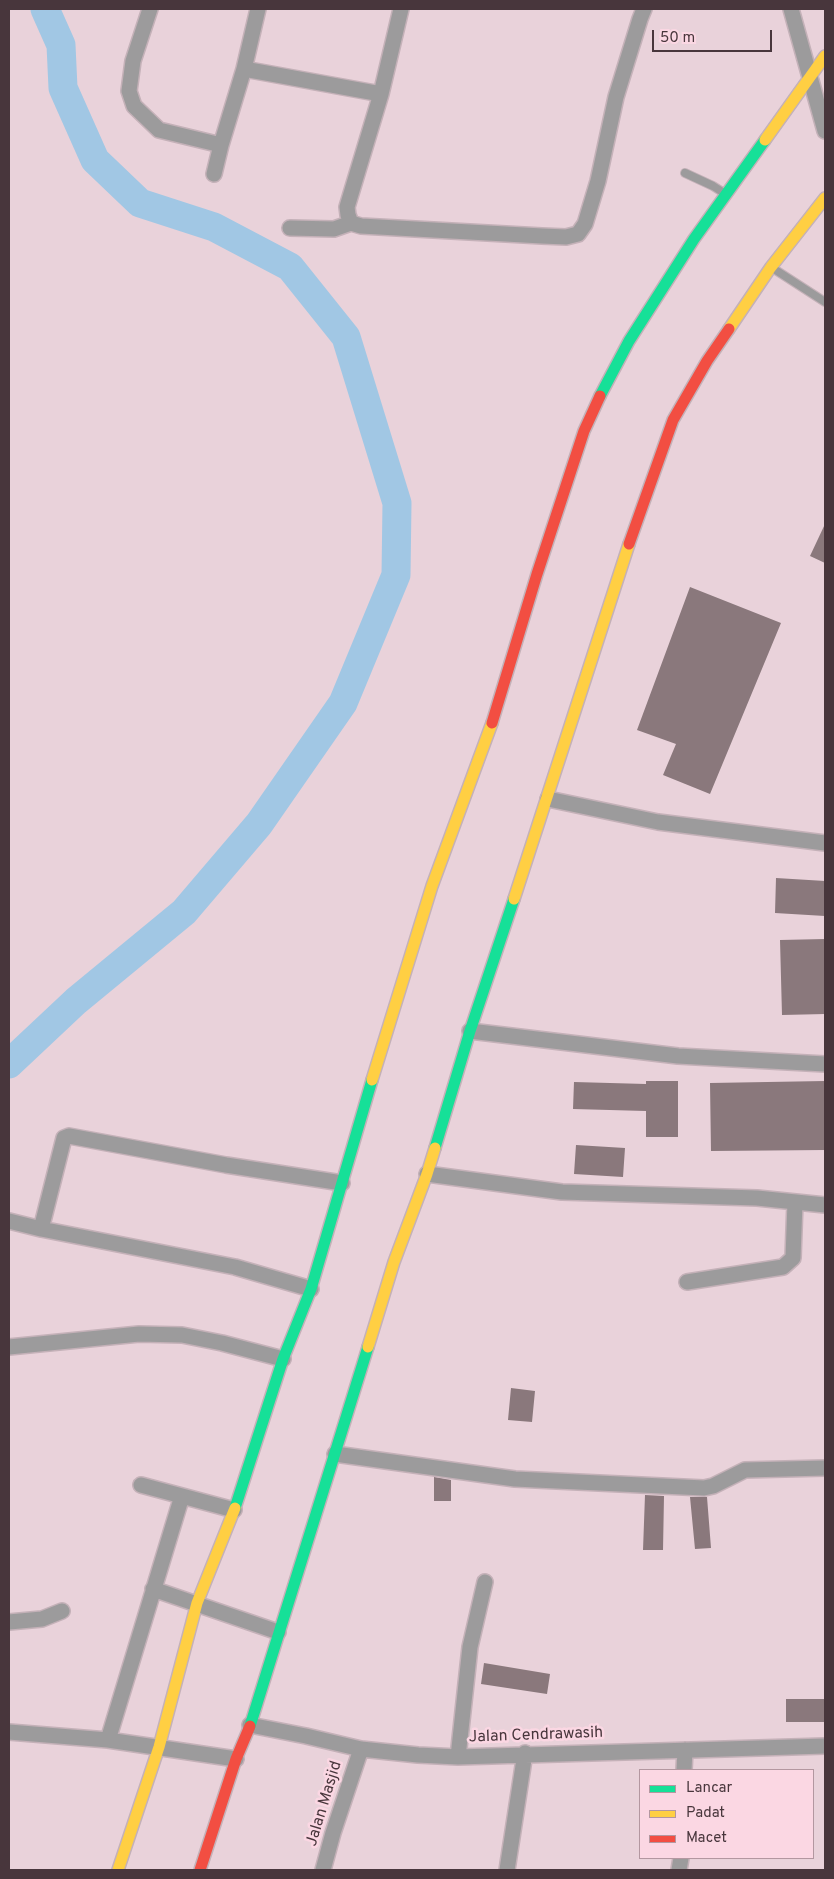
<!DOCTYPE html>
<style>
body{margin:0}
#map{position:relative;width:834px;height:1879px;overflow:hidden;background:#e9d2da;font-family:Overpass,sans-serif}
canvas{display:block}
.frame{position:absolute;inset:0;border:10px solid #48363c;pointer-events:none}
.legend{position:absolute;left:639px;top:1769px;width:175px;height:90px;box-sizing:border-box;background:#fbd7e3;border:1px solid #b397a0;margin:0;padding:6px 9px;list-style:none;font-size:15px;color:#48363c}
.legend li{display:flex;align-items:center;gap:10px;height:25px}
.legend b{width:25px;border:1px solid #b397a0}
.scale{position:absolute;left:652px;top:30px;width:120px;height:22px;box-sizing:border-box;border:2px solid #48363c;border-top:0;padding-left:6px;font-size:15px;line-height:18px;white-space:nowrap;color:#48363c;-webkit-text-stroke:4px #fbd7e3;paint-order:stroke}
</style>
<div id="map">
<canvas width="834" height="1879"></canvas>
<div class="frame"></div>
<ul class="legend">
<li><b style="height:6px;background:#16e098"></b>Lancar</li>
<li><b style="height:6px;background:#ffcf43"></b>Padat</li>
<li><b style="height:6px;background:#f24e42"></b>Macet</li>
</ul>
<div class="scale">50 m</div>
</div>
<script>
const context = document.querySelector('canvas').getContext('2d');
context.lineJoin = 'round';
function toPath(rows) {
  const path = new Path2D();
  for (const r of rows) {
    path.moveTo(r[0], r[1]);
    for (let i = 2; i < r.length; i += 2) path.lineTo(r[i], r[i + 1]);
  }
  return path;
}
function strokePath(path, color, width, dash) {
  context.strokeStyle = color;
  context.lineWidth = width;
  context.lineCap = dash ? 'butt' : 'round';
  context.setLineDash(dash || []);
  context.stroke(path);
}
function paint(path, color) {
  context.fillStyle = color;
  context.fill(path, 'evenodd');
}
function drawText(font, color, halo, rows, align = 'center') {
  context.font = font + ' Overpass,sans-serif';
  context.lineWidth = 5;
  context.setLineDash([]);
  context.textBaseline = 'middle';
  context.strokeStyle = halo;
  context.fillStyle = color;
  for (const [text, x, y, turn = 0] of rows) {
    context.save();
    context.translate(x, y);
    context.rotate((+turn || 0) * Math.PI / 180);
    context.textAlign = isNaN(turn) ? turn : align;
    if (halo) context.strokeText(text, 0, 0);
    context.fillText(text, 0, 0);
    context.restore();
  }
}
strokePath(toPath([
 [9,1064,76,1001,184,912,259,824,343,703,396,575,397,503,346,337,290,267,214,227,140,203,95,160,63,88,61,45,45,9]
]), '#a1c7e4', 29);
paint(toPath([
 [825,524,825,563,810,556],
 [690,587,781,623,710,794,663,775,676,744,637,730],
 [776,878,825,881,825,916,775,913],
 [825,939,825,1014,782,1015,780,940],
 [646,1081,678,1081,678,1137,646,1137,646,1111,573,1109,574,1082,646,1084],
 [825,1081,825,1150,711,1151,710,1083],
 [576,1145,625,1148,623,1177,574,1174],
 [511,1388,535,1391,532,1422,508,1420],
 [434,1477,451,1480,451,1501,434,1501],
 [645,1495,664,1496,663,1550,643,1550],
 [690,1497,707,1497,711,1548,695,1549],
 [484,1663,550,1674,547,1694,481,1684],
 [786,1699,825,1699,825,1722,786,1722]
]), '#8a787c');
const lane = toPath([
 [685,173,713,186,724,193],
 [774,269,825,302]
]);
const street = toPath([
 [150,9,133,61,129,91,134,106,159,130,221,145],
 [258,9,244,69,381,94],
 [791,9,825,131],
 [214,174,221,145,244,69],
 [351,223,348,215,347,207,381,94,401,9],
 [290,228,334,229,351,223,361,226,542,236,566,237,578,234,585,224,598,181,616,97,640,19,644,9],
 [548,799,658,822,825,843],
 [470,1031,678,1056,825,1064],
 [427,1174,562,1192,757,1198,825,1205],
 [9,1221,41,1229],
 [687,1282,783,1267,793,1258,795,1202],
 [311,1289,235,1267,41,1229,64,1138,69,1136,226,1165,342,1183],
 [9,1347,139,1334,182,1335,222,1343,283,1359],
 [335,1454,515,1479,704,1488,713,1486,745,1470,825,1468],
 [182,1496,234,1510],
 [153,1589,278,1632],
 [9,1622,42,1619,62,1611],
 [250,1725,306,1736,361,1749,418,1755,458,1757,825,1746],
 [9,1732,108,1740,236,1759],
 [108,1740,182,1496,141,1485],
 [458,1757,470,1647,485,1582],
 [684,1770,685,1750],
 [323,1870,333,1833,361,1749],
 [507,1870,525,1753],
 [679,1870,681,1858]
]);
const fast = toPath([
 [600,396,629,341,694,239,765,140],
 [435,1148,470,1031,514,899],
 [235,1508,283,1359,311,1289,372,1080],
 [250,1726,368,1347]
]);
const slow = toPath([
 [765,140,825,56],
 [729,329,771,267,825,198],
 [514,899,629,544],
 [372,1080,432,886,492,723],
 [368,1347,394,1262,427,1174,435,1148],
 [118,1870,159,1747,197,1603,235,1508]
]);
const jam = toPath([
 [629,544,673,420,707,361,729,329],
 [492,723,537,574,584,431,600,396],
 [200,1870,236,1759,250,1726]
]);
strokePath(lane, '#c4b1b8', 10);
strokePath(street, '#c4b1b8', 18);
strokePath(fast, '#c4b1b8', 14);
strokePath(slow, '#c4b1b8', 14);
strokePath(jam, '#c4b1b8', 14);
strokePath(lane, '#9c9b9c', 8);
strokePath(street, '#9c9b9c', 15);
strokePath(fast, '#16e098', 11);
strokePath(slow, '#ffcf43', 11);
strokePath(jam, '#f24e42', 11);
drawText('16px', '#48363c', '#fbd7e3', [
 ["Jalan Cendrawasih",536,1736,-2],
 ["Jalan Masjid",325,1804,-73]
]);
</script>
